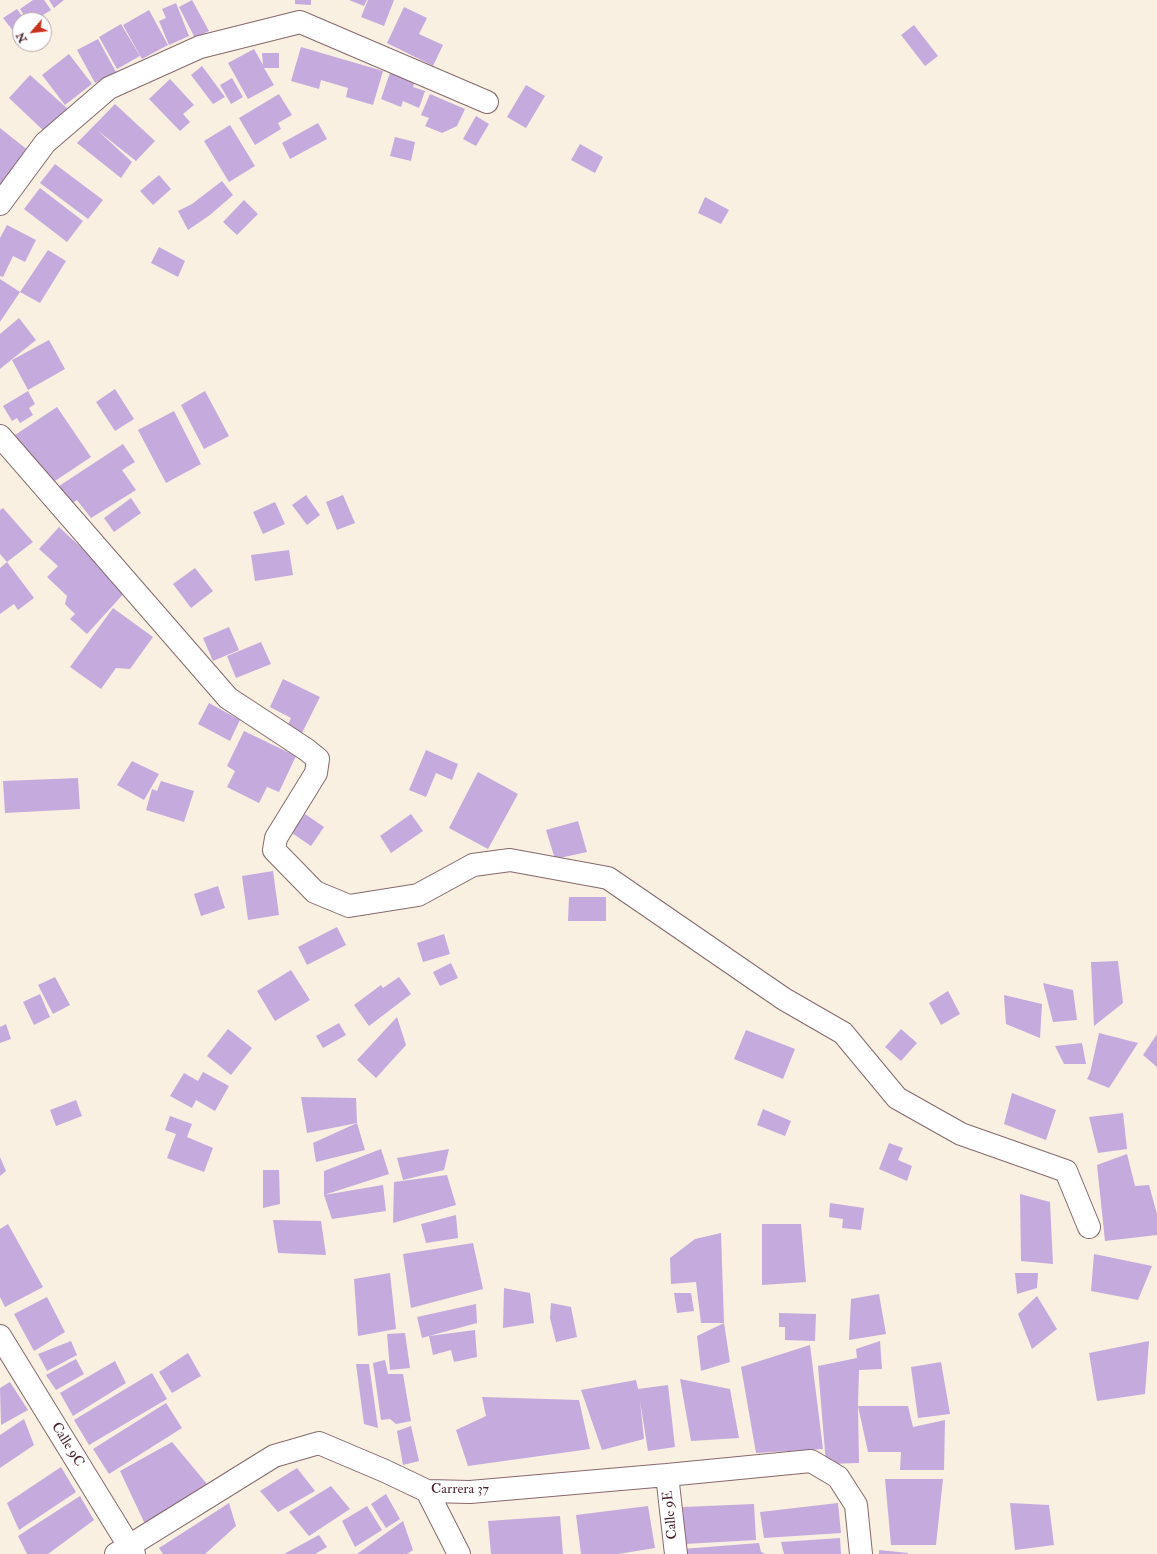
<!DOCTYPE html>
<style>
body{margin:0}
#map{position:relative;width:1157px;height:1554px;overflow:hidden;background:#f9f0e1;font-family:"IM FELL Double Pica",serif}
canvas{display:block}
.north{position:absolute;left:12px;top:12px;width:40px;height:40px;box-sizing:border-box;background:#fff;border:1px solid #b7a5aa;border-radius:50%;rotate:242deg;font-size:11px;font-weight:700;line-height:16px;text-align:center;color:#4a1f2b}
.north::after{content:'';display:block;margin:auto;width:14px;height:18px;background:#c8321e;clip-path:polygon(50% 0,100% 100%,50% 72%,0 100%)}
</style>
<div id="map">
<canvas width="1157" height="1554"></canvas>
<div class="north">N</div>
</div>
<script>
const context = document.querySelector('canvas').getContext('2d');
context.lineJoin = 'round';
function paint(path, color) {
  context.fillStyle = color;
  context.fill(path, 'evenodd');
}
function toPath(rows) {
  const path = new Path2D();
  for (const r of rows) {
    path.moveTo(r[0], r[1]);
    for (let i = 2; i < r.length; i += 2) path.lineTo(r[i], r[i + 1]);
  }
  return path;
}
function strokePath(path, color, width, dash) {
  context.strokeStyle = color;
  context.lineWidth = width;
  context.lineCap = dash ? 'butt' : 'round';
  context.setLineDash(dash || []);
  context.stroke(path);
}
function drawText(font, color, halo, rows, align = 'center') {
  context.font = font + ' "IM FELL Double Pica",serif';
  context.lineWidth = 3;
  context.setLineDash([]);
  context.textBaseline = 'middle';
  context.strokeStyle = halo;
  context.fillStyle = color;
  for (const [text, x, y, turn = 0] of rows) {
    context.save();
    context.translate(x, y);
    context.rotate((+turn || 0) * Math.PI / 180);
    context.textAlign = isNaN(turn) ? turn : align;
    if (halo) context.strokeText(text, 0, 0);
    context.fillText(text, 0, 0);
    context.restore();
  }
}
paint(toPath([
 [33,0,44,0,51,10,43,15,47,21,44,23,44,20,27,20,20,9],
 [49,0,64,0,54,8],
 [192,0,209,31,195,38,179,7],
 [295,0,311,0,311,5,295,4],
 [349,0,367,0,364,6],
 [368,0,394,0,384,26,361,17],
 [176,3,189,36,169,45,159,21,166,18,162,9],
 [404,7,427,18,419,34,443,45,433,66,387,43],
 [17,9,25,20,20,20,20,28,14,32,3,18],
 [149,10,168,45,142,59,123,25],
 [121,24,140,56,117,69,99,37],
 [914,25,938,56,925,66,901,35],
 [98,39,116,72,95,83,77,50],
 [301,47,383,71,373,105,346,97,348,88,321,80,319,89,291,81],
 [254,49,263,65,262,53,279,53,279,68,264,68,274,85,248,99,228,63],
 [69,54,92,84,65,105,42,75],
 [202,66,225,97,213,104,191,75],
 [391,70,416,79,413,87,425,91,419,108,403,101,401,107,381,99],
 [30,75,69,110,47,134,9,98],
 [232,78,243,97,231,104,220,85],
 [170,79,194,105,183,114,190,122,180,131,149,99],
 [526,85,545,96,526,128,507,117],
 [279,94,292,115,278,123,281,129,255,145,239,118],
 [430,94,465,109,457,126,442,133,425,126,429,118,421,115],
 [115,104,155,141,136,161,97,130,132,162,121,178,77,143],
 [476,116,489,124,476,146,463,139],
 [318,123,327,139,290,159,282,143],
 [230,125,255,166,229,182,204,141],
 [0,128,29,151,0,190],
 [395,137,415,142,411,161,390,156],
 [580,144,603,157,595,173,571,160],
 [55,164,103,200,88,219,40,183],
 [159,175,171,189,153,205,140,191],
 [222,181,233,195,210,215,188,230,178,211,192,204],
 [40,188,83,221,67,242,24,209],
 [705,197,729,210,721,224,698,213],
 [244,200,258,214,237,235,223,222],
 [7,225,36,240,25,262,13,256,3,277,0,276,0,238],
 [159,247,185,261,178,277,151,263],
 [48,250,66,261,40,303,20,292],
 [0,279,20,292,0,322],
 [19,318,36,340,0,369,0,334],
 [49,340,65,369,28,390,12,360],
 [115,389,134,419,115,431,96,402],
 [28,391,35,404,29,408,33,415,20,423,17,418,12,421,3,406],
 [205,391,229,436,204,449,181,405],
 [57,407,91,457,49,485,12,437],
 [174,411,201,464,166,483,138,430],
 [123,444,135,462,122,470,136,490,91,518,77,500,68,506,56,488],
 [306,495,320,515,307,525,292,505],
 [343,495,355,523,337,530,326,502],
 [131,498,141,513,114,532,104,518],
 [275,502,285,524,263,534,253,512],
 [3,508,33,542,7,562,0,554,0,510],
 [59,527,127,590,87,634,70,619,75,614,65,604,67,596,47,577,58,566,39,549],
 [289,550,293,575,255,581,251,555],
 [7,562,34,598,18,610,14,604,0,614,0,568],
 [195,568,213,591,191,608,173,584],
 [113,608,153,637,130,669,116,668,101,689,70,667],
 [229,627,239,650,213,661,203,638],
 [261,642,271,664,236,678,227,656],
 [283,679,320,697,300,737,285,730,291,718,270,707],
 [209,703,240,720,230,741,198,724],
 [244,731,296,756,279,792,267,787,259,803,227,787,235,771,227,766],
 [426,750,458,764,452,780,436,773,426,797,409,790],
 [132,761,159,774,144,800,117,785],
 [478,772,518,794,488,849,449,828],
 [78,778,80,809,5,813,3,781],
 [161,781,194,791,184,822,146,810,152,789,157,791],
 [305,814,324,827,311,846,292,833],
 [411,814,423,831,391,853,380,836],
 [578,821,587,852,555,859,546,830],
 [273,871,279,915,248,920,242,876],
 [218,886,225,908,201,916,194,894],
 [569,897,606,897,606,921,568,921],
 [337,927,346,945,307,965,298,947],
 [444,934,450,954,423,962,417,943],
 [1118,961,1123,1003,1094,1026,1091,962],
 [451,963,458,978,440,986,433,972],
 [291,970,310,1000,275,1021,257,991],
 [55,977,70,1005,53,1014,38,985],
 [399,977,411,994,369,1026,354,1005,381,985,383,988],
 [1043,983,1073,990,1077,1020,1053,1022],
 [948,991,960,1014,941,1025,929,1003],
 [40,994,50,1017,34,1025,23,1002],
 [1004,995,1042,1004,1040,1038,1006,1024],
 [397,1017,406,1045,376,1078,357,1060],
 [339,1023,346,1035,323,1048,316,1036],
 [6,1024,11,1039,0,1043,0,1027],
 [228,1029,252,1048,231,1075,207,1056],
 [901,1029,917,1043,901,1061,885,1047],
 [746,1030,795,1049,783,1079,734,1059],
 [1099,1033,1138,1043,1109,1088,1087,1079,1090,1073],
 [1157,1034,1157,1067,1143,1055],
 [1082,1043,1086,1064,1064,1064,1055,1046],
 [203,1072,229,1086,215,1111,196,1100,192,1108,170,1096,184,1073,198,1081],
 [1012,1093,1056,1110,1046,1140,1004,1124],
 [301,1097,356,1098,357,1123,365,1150,316,1162,313,1143,357,1123,307,1133],
 [76,1100,82,1116,56,1126,50,1110],
 [763,1109,791,1121,785,1136,757,1125],
 [1123,1113,1127,1149,1098,1153,1089,1117],
 [170,1116,192,1124,187,1137,213,1148,204,1172,167,1158,176,1134,165,1130],
 [889,1143,903,1148,898,1160,912,1166,907,1181,879,1169],
 [381,1149,389,1174,324,1195,324,1171],
 [449,1149,444,1170,403,1180,397,1158],
 [1127,1154,1135,1186,1149,1185,1157,1214,1157,1235,1105,1241,1097,1165],
 [0,1157,6,1171,0,1176],
 [263,1170,279,1170,280,1204,263,1208],
 [447,1175,456,1205,393,1223,394,1182],
 [383,1185,386,1211,332,1219,324,1195],
 [1020,1194,1050,1202,1053,1264,1021,1261],
 [830,1203,864,1208,861,1230,842,1228,843,1219,829,1217],
 [456,1215,458,1238,426,1243,421,1224],
 [273,1220,321,1221,326,1255,278,1253],
 [8,1224,43,1287,5,1307,0,1297,0,1229],
 [762,1224,801,1224,806,1282,762,1285],
 [721,1233,724,1323,701,1323,696,1282,671,1284,670,1258,695,1239],
 [473,1243,483,1289,411,1308,403,1254],
 [1094,1254,1152,1266,1138,1300,1091,1291],
 [390,1273,396,1329,358,1336,354,1279],
 [1015,1273,1038,1273,1037,1288,1017,1294],
 [504,1288,530,1293,534,1323,503,1328],
 [674,1293,691,1293,694,1311,677,1313],
 [879,1294,886,1334,849,1340,851,1299],
 [1037,1296,1057,1329,1032,1349,1018,1314],
 [47,1297,65,1332,34,1351,14,1314],
 [551,1303,571,1307,577,1337,556,1342,550,1318],
 [476,1304,477,1323,429,1336,475,1330,477,1357,454,1362,451,1350,433,1355,429,1336,422,1338,417,1317],
 [779,1313,816,1314,815,1341,785,1340,785,1327,779,1327],
 [724,1323,730,1362,701,1371,697,1336],
 [405,1333,410,1368,390,1370,387,1334],
 [71,1341,77,1355,47,1371,38,1354],
 [880,1341,882,1369,859,1370,858,1405,859,1463,826,1464,818,1366,857,1358,856,1349],
 [1149,1341,1145,1394,1097,1401,1089,1353],
 [810,1345,823,1449,756,1453,741,1367],
 [188,1353,201,1376,172,1393,159,1372],
 [76,1359,84,1374,56,1390,46,1375],
 [385,1360,388,1374,403,1374,411,1421,396,1424,390,1419,381,1420,373,1363],
 [115,1361,126,1383,73,1416,60,1393],
 [941,1362,950,1414,918,1418,911,1367],
 [356,1364,369,1364,378,1428,364,1424],
 [152,1373,167,1399,89,1445,74,1420],
 [680,1379,730,1389,739,1438,691,1441],
 [636,1380,638,1389,668,1385,675,1447,648,1451,640,1401,644,1439,602,1450,581,1390],
 [10,1382,28,1410,1,1425,0,1388],
 [482,1397,579,1400,590,1449,468,1466,456,1430,486,1416],
 [166,1403,182,1428,109,1474,93,1449],
 [858,1406,908,1406,913,1427,945,1420,944,1470,900,1470,901,1452,868,1452],
 [24,1419,34,1445,0,1468,0,1435],
 [411,1426,419,1461,403,1465,397,1431],
 [172,1442,207,1484,145,1524,120,1471],
 [61,1467,76,1492,19,1530,7,1503],
 [297,1468,315,1491,278,1512,260,1491],
 [885,1479,943,1479,936,1545,891,1545],
 [331,1486,350,1509,309,1536,289,1512],
 [386,1494,400,1519,386,1528,371,1504],
 [80,1496,94,1520,48,1554,27,1554,18,1536],
 [229,1503,236,1526,205,1554,163,1554,159,1548],
 [838,1503,841,1533,764,1538,760,1512],
 [1010,1503,1049,1505,1054,1545,1015,1550],
 [754,1504,756,1540,685,1544,683,1507],
 [367,1506,382,1530,355,1547,342,1521],
 [648,1506,655,1548,618,1554,581,1554,576,1515],
 [560,1516,563,1554,491,1554,488,1521],
 [403,1521,413,1550,407,1554,357,1554],
 [319,1535,327,1547,315,1554,284,1554],
 [840,1538,841,1554,784,1554,781,1542],
 [759,1543,761,1552,766,1554,682,1554,682,1549],
 [879,1550,908,1553,908,1554,879,1554]
]), '#c4aadd');
const minor = toPath([
 [0,204,45,143,109,88,200,47,300,22,487,102],
 [0,436,228,698,307,750,318,759,316,773,276,838,274,850,315,892,349,906,418,895,473,865,510,860,608,878,784,999,843,1033,897,1098,961,1134,1066,1171,1089,1227],
 [0,1336,134,1554],
 [667,1475,676,1554],
 [427,1491,459,1554],
 [116,1554,274,1456,319,1443,385,1471,427,1491,470,1492,667,1475,811,1461,838,1477,856,1505,861,1554]
]);
strokePath(minor, '#87686b', 24);
strokePath(minor, '#fff', 22);
drawText('14px', '#4a1f2b', '#fff', [
 ["Calle 9C",67,1445,58],
 ["Carrera 37",460,1490],
 ["Calle 9E",671,1515,-96]
]);
</script>
